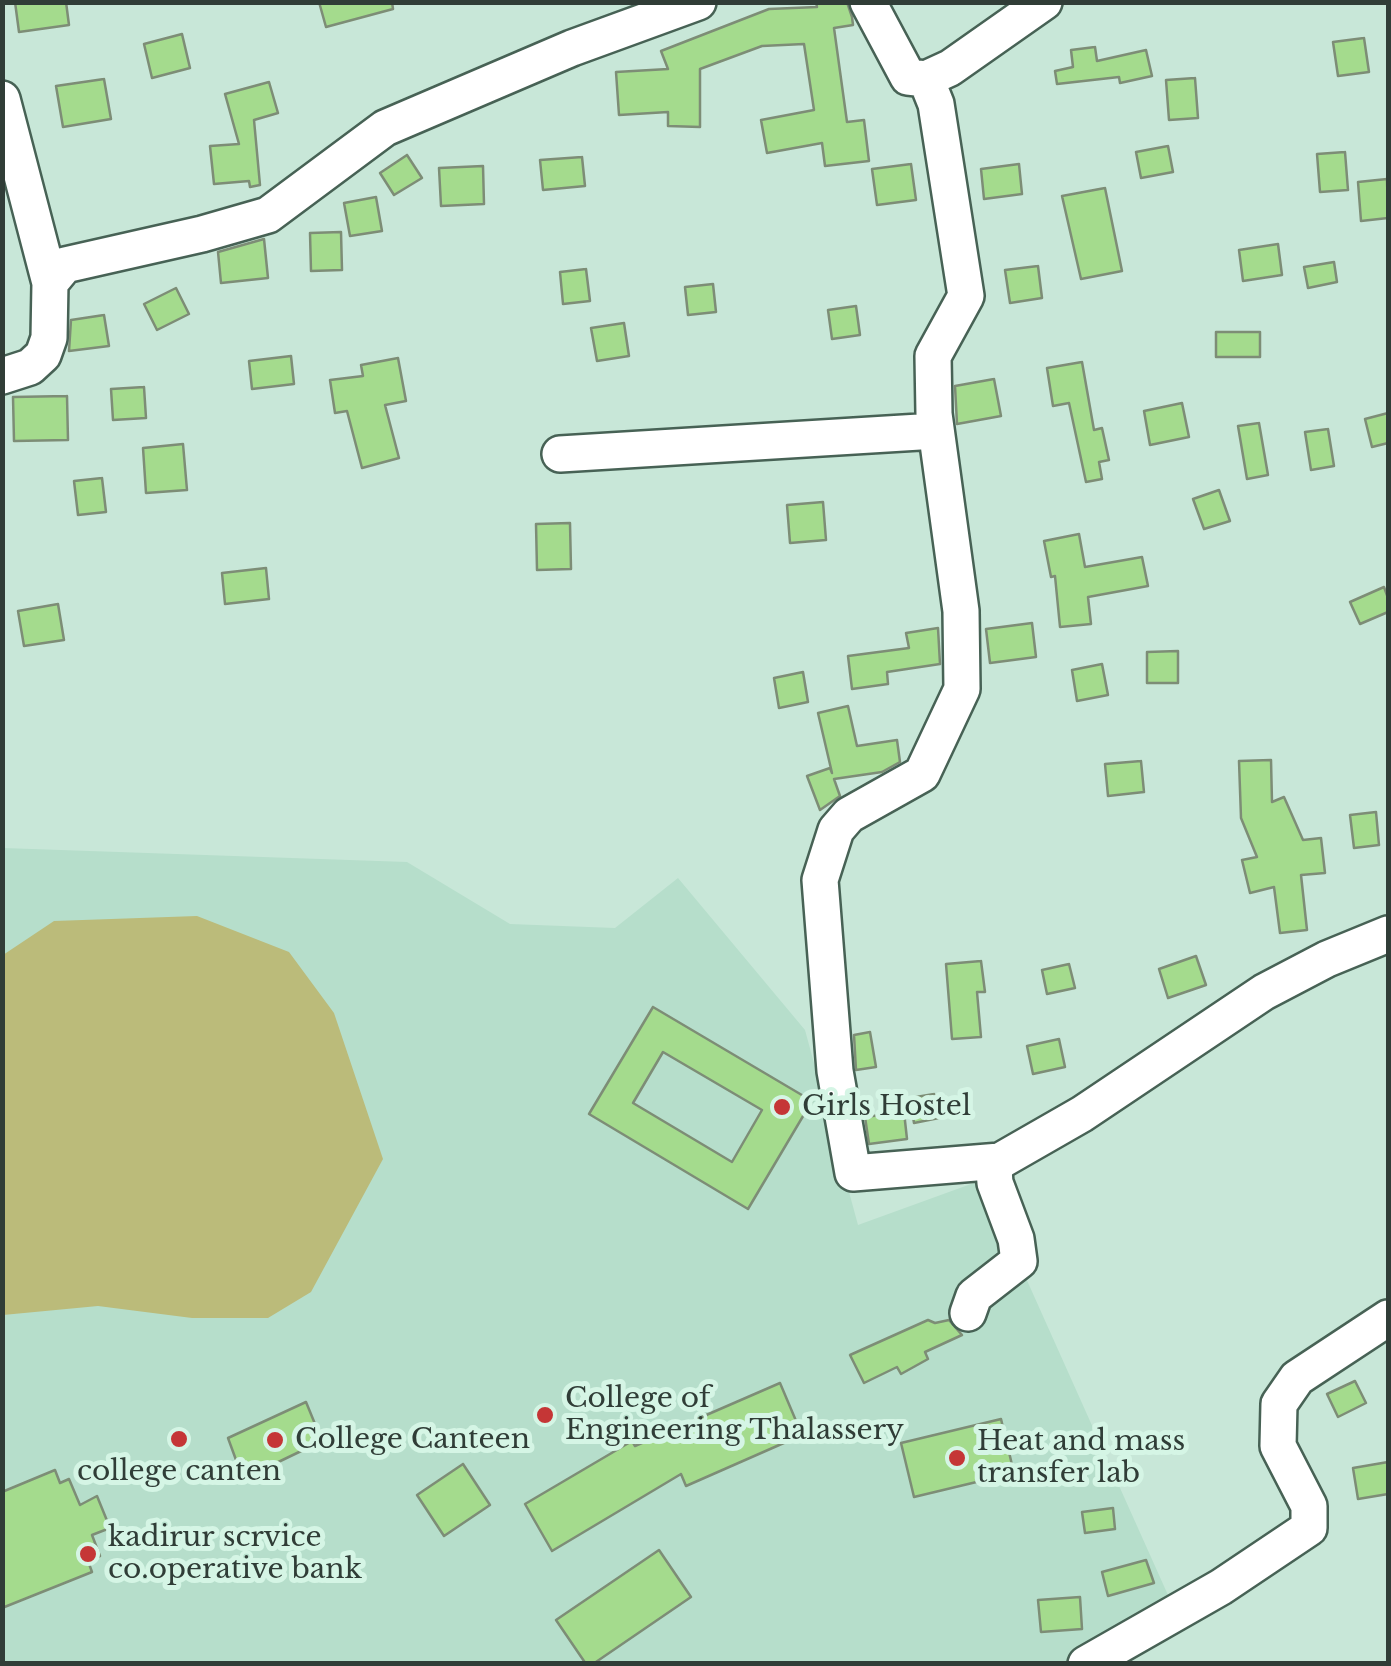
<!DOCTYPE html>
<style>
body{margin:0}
#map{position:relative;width:1391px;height:1666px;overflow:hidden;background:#c8e7d8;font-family:"Libre Baskerville",serif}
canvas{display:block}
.frame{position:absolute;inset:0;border:5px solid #303d37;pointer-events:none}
</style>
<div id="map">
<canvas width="1391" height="1666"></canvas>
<div class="frame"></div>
</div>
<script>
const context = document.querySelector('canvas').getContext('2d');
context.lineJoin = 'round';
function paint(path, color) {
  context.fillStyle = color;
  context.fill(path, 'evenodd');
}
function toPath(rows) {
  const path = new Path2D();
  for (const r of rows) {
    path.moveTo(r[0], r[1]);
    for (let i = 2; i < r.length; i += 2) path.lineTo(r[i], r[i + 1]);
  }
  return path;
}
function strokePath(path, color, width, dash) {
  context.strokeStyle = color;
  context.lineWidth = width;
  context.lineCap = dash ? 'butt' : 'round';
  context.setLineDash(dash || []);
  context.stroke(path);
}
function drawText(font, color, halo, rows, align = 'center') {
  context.font = font + ' "Libre Baskerville",serif';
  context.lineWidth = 10;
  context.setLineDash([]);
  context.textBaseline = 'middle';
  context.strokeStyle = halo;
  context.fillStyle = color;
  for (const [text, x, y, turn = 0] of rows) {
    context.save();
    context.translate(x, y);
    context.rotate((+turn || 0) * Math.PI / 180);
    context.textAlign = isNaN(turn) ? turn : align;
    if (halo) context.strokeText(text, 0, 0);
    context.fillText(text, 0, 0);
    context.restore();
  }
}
paint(toPath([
 [3,848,407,862,510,924,615,928,678,878,805,1030,858,1225,982,1180,1172,1604,1065,1663,3,1664]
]), '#b6decb');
paint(toPath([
 [197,916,289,952,334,1013,383,1159,311,1292,268,1318,192,1318,98,1306,3,1315,3,955,54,921]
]), '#bbbb7a');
const building = toPath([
 [15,2,66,2,69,25,19,32,15,2],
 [319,2,392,2,393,9,326,27,319,2],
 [816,2,847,2,852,17,853,25,834,28,847,122,864,120,869,161,825,166,822,143,767,153,761,120,814,110,804,44,762,46,700,69,700,127,668,126,668,112,619,115,616,72,668,69,661,51,769,9,817,7,816,2],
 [182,34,190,68,152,78,144,44,182,34],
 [1364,38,1369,72,1338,76,1333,42,1364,38],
 [1095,47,1097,61,1146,50,1152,76,1120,83,1119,77,1057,84,1055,71,1073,67,1071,50,1095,47],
 [1195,78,1198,118,1169,120,1166,80,1195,78],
 [104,79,111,119,63,127,56,86,104,79],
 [269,82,278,113,254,120,260,185,250,187,249,181,214,184,210,146,239,144,225,94,269,82],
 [1168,146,1173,172,1141,178,1136,152,1168,146],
 [1345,152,1348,190,1320,192,1317,154,1345,152],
 [407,155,422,178,394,195,380,173,407,155],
 [582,157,585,186,543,190,540,160,582,157],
 [911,164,916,200,877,205,872,169,911,164],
 [1019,164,1022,194,984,199,981,169,1019,164],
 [483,166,484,204,441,206,439,168,483,166],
 [1387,179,1388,218,1361,221,1358,182,1387,179],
 [1105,188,1122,271,1081,279,1062,196,1105,188],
 [376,197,382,231,350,236,344,203,376,197],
 [341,232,342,270,311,271,310,233,341,232],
 [264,239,268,278,221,283,218,252,264,239],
 [1278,244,1282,275,1243,281,1239,250,1278,244],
 [1334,262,1337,282,1308,288,1304,267,1334,262],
 [1038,266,1042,298,1010,303,1005,270,1038,266],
 [586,269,590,301,563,304,560,272,586,269],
 [713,284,716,312,688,315,685,287,713,284],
 [176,288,189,314,157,330,144,304,176,288],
 [856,306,860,335,832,339,828,310,856,306],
 [104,315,109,346,69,351,71,320,104,315],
 [624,323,629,356,597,361,591,328,624,323],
 [1216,332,1260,332,1260,357,1216,357,1216,332],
 [291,356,294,384,252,389,249,361,291,356],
 [398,358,406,401,385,405,399,458,362,468,347,411,335,413,330,380,363,376,361,365,398,358],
 [1082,362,1094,430,1102,428,1109,460,1099,462,1102,479,1086,482,1069,403,1053,406,1047,368,1082,362],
 [994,379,1001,416,957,424,955,386,994,379],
 [144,387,146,418,113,420,111,389,144,387],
 [67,396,68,440,14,441,13,397,67,396],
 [1182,403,1189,437,1150,445,1144,411,1182,403],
 [1388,413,1388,443,1372,447,1365,419,1388,413],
 [1259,423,1268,475,1247,479,1238,426,1259,423],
 [1328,429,1334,466,1311,470,1305,432,1328,429],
 [183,444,187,490,146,493,143,448,183,444],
 [102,478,106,512,78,515,74,481,102,478],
 [1219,490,1230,521,1204,529,1193,499,1219,490],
 [823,502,826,540,790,543,787,505,823,502],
 [570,523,571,569,537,570,536,524,570,523],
 [1079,534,1085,567,1142,557,1148,586,1088,597,1091,624,1060,627,1055,576,1051,577,1044,541,1079,534],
 [266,568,269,599,225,604,222,573,266,568],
 [1384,587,1388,598,1388,612,1360,624,1350,602,1384,587],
 [58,604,64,640,24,646,18,611,58,604],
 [1032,623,1036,657,990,663,986,629,1032,623],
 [938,628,940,664,887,672,888,684,852,689,848,656,909,648,906,633,938,628],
 [1178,651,1178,683,1147,683,1147,652,1178,651],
 [1102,664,1108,695,1077,701,1072,670,1102,664],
 [803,672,808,702,779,708,774,678,803,672],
 [848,706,857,746,897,740,900,762,882,772,834,779,840,796,820,810,807,776,830,768,832,773,818,713,848,706],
 [1271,760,1272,802,1284,797,1303,840,1321,838,1325,873,1301,875,1307,930,1280,933,1274,887,1250,893,1242,860,1257,857,1241,818,1239,761,1271,760],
 [1141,761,1144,792,1108,796,1105,764,1141,761],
 [1376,812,1379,845,1354,848,1350,815,1376,812],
 [1196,956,1206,985,1168,998,1159,969,1196,956],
 [981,961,985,992,977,992,981,1037,952,1039,946,964,981,961],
 [1069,964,1075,988,1047,994,1042,970,1069,964],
 [653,1007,812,1101,748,1209,589,1114,653,1007],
 [663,1052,762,1110,732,1162,633,1103,663,1052],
 [870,1032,876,1067,856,1070,854,1035,870,1032],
 [1059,1039,1065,1067,1033,1074,1027,1046,1059,1039],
 [934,1094,939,1118,914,1123,910,1098,934,1094],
 [904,1112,907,1139,869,1144,865,1117,904,1112],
 [928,1320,935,1323,949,1320,962,1335,925,1352,928,1359,901,1374,897,1367,864,1383,850,1355,928,1320],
 [1355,1381,1366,1403,1338,1417,1327,1394,1355,1381],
 [780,1383,802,1435,686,1486,681,1474,552,1551,525,1504,632,1441,635,1446,780,1383],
 [306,1402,322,1441,243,1479,228,1438,306,1402],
 [1001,1419,1014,1473,914,1497,901,1443,1001,1419],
 [1388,1462,1388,1494,1358,1499,1353,1468,1388,1462],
 [463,1464,490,1505,444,1536,417,1495,463,1464],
 [55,1470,60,1483,69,1479,80,1505,97,1496,110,1528,92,1535,100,1556,88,1561,92,1572,2,1608,2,1492,55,1470],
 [1113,1508,1115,1529,1085,1533,1082,1512,1113,1508],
 [659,1550,691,1597,593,1664,586,1664,556,1620,659,1550],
 [1146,1560,1154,1583,1108,1596,1102,1572,1146,1560],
 [1080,1597,1082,1629,1041,1632,1038,1600,1080,1597]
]);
paint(building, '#a4db8d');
strokePath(building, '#7d8d76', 2.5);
const minor = toPath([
 [868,2,908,77,926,79,950,68,1044,2],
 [926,79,936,104,966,296,933,356,934,414,961,611,962,689,922,774,849,815,836,830,820,880,835,1071,853,1173,1000,1161],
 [2,99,50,283],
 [2,376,30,367,43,355,49,338,50,283,65,265,202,234,268,215,385,128,572,48,698,2],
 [560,454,936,431],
 [968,1313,974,1296,1019,1261,1016,1239,995,1183,994,1170,1000,1161,1082,1114,1264,992,1327,959,1388,934],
 [1086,1664,1221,1587,1309,1528,1309,1506,1278,1446,1279,1404,1297,1378,1388,1318]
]);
strokePath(minor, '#476255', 40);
strokePath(minor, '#fff', 35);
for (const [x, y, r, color] of [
 [782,1107,10,"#c53636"],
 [545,1415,10,"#c53636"],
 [179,1439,10,"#c53636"],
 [275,1440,10,"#c53636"],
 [957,1458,10,"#c53636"],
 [88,1554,10,"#c53636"]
]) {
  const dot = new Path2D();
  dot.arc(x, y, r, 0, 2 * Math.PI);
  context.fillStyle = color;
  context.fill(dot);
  strokePath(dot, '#d5f5e5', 4);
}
drawText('28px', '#303d37', '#d5f5e5', [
 ["Girls Hostel",802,1107],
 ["College of",565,1399],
 ["Engineering Thalassery",565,1431],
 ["College Canteen",295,1440],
 ["Heat and mass",977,1442],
 ["transfer lab",977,1474],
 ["college canten",179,1472,"center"],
 ["kadirur scrvice",108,1538],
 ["co.operative bank",108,1570]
], 'left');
</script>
